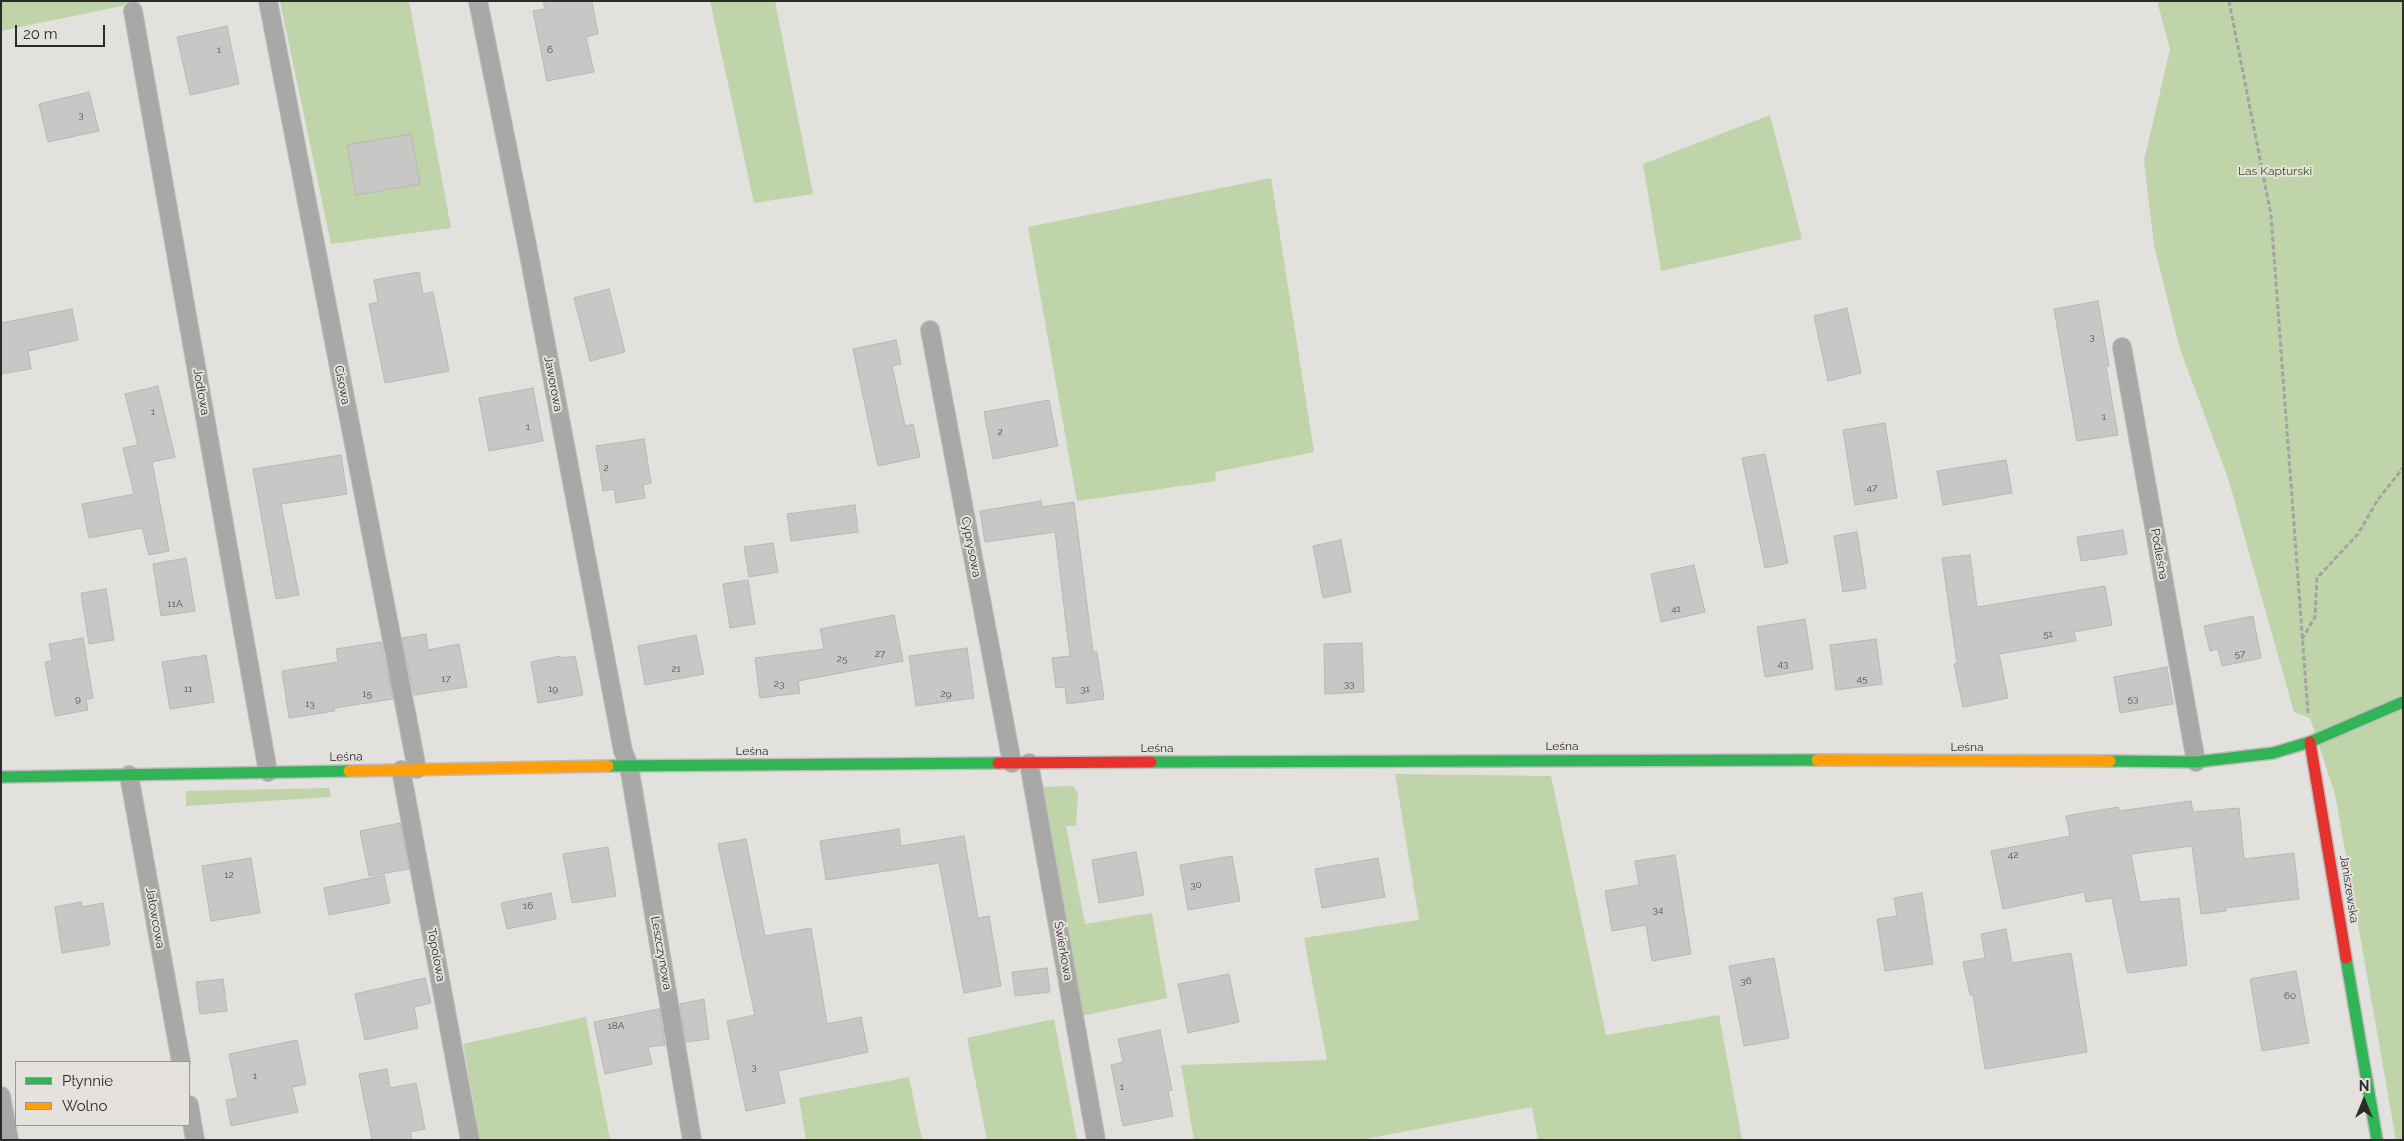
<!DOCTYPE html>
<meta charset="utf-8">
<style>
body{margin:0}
#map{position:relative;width:2404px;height:1141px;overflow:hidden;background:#e3e1de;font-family:Raleway,sans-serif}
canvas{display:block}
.frame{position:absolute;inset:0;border:2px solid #2c2b29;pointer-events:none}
.legend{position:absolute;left:15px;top:1061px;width:175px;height:65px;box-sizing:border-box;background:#e5e1dc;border:1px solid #9b9894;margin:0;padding:6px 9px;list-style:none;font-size:15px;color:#2c2b29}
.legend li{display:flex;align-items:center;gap:10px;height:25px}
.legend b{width:25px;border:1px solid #9b9894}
.north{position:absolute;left:2339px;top:1076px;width:50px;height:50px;-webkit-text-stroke:4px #e5e1dc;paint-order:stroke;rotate:0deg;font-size:14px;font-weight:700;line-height:20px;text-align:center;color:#2c2b29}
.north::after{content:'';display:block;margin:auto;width:18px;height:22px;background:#2c2b29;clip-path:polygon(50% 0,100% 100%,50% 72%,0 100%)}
.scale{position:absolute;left:15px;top:25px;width:90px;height:22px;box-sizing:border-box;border:2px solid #2c2b29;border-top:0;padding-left:6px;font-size:15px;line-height:18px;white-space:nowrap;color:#2c2b29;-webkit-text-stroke:4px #e5e1dc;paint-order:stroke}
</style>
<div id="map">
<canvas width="2404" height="1141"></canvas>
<div class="frame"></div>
<ul class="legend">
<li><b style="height:6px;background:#30b455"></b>Płynnie</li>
<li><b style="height:6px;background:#ff9f0a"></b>Wolno</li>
</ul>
<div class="north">N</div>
<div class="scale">20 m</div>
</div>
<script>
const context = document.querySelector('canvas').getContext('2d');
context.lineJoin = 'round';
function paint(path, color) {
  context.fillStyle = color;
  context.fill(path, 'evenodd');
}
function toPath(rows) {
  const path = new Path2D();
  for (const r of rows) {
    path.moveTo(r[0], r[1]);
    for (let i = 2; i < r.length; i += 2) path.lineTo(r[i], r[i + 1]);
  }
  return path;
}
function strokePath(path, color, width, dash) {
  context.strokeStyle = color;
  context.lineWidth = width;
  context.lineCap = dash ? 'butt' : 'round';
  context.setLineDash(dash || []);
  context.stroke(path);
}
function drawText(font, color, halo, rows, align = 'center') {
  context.font = font + ' Raleway,sans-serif';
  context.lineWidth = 4;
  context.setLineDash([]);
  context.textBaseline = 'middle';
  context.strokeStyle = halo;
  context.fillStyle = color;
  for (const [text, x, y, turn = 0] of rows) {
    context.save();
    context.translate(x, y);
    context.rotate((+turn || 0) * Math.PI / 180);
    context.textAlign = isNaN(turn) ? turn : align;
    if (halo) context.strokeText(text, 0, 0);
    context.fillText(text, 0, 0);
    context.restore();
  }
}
paint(toPath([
 [1,1,146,1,1,31],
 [280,1,409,1,451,228,331,244],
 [710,1,775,1,813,194,754,203],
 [2157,1,2403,1,2403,1140,2396,1140,2335,794,2310,718,2294,712,2228,478,2180,349,2154,245,2144,161,2170,49],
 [1770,115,1802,239,1661,271,1643,164],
 [1271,178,1314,452,1215,472,1216,481,1077,501,1028,227],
 [1395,774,1551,776,1606,1035,1719,1015,1742,1140,1538,1140,1532,1107,1360,1140,1194,1140,1181,1065,1327,1060,1304,938,1419,920],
 [1073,786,1078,793,1076,826,1066,826,1085,924,1152,913,1167,998,1081,1016,1038,787],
 [329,788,331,797,186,806,186,791],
 [586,1017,610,1140,480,1140,463,1044],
 [1054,1019,1077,1140,987,1140,967,1038],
 [909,1077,922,1140,806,1140,799,1098]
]), '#bfd4a8');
const building = toPath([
 [543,1,592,1,598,34,586,37,594,72,547,81,533,11,545,9,543,1],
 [227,26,239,84,190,95,177,37,227,26],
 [89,92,99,131,48,142,39,104,89,92],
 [411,134,420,184,356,195,347,145,411,134],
 [419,272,423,294,433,292,449,371,385,383,369,304,378,302,374,280,419,272],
 [609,289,625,352,590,361,574,298,609,289],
 [2098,301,2109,366,2106,367,2118,435,2077,441,2054,309,2098,301],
 [1847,308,1861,373,1828,381,1814,316,1847,308],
 [72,309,78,340,28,351,31,369,1,374,1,323,72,309],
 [896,340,901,364,892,366,905,426,913,424,920,457,878,466,853,349,896,340],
 [158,386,175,457,152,462,169,551,149,555,142,528,89,538,82,504,134,494,123,448,138,445,125,394,158,386],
 [533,388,543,441,489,451,479,398,533,388],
 [1049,400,1058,446,993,459,984,412,1049,400],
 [1885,423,1897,498,1855,505,1843,430,1885,423],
 [644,439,651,483,643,485,645,498,616,503,614,489,603,491,596,446,644,439],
 [1765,454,1788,563,1765,568,1742,458,1765,454],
 [341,455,347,494,281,504,299,595,276,599,253,469,341,455],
 [2006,460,2012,493,1943,505,1937,471,2006,460],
 [1041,501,1042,507,1074,502,1093,652,1097,652,1104,699,1067,704,1065,687,1056,688,1052,658,1070,656,1055,532,985,542,980,511,1041,501],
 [855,505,858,532,791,541,787,514,855,505],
 [2123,530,2127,554,2081,561,2077,537,2123,530],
 [1857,532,1866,588,1843,592,1834,536,1857,532],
 [1341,540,1351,592,1323,598,1313,546,1341,540],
 [773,543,778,572,749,577,744,547,773,543],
 [1970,555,1977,607,2105,586,2112,625,2074,632,2076,641,1999,654,2008,698,1963,707,1954,664,1957,663,1942,558,1970,555],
 [186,558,195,611,161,616,153,564,186,558],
 [1694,565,1705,612,1661,622,1651,574,1694,565],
 [748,580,755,624,730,628,723,584,748,580],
 [106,589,114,640,89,644,81,593,106,589],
 [894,615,903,661,798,681,800,693,760,698,755,658,824,649,820,629,894,615],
 [2253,616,2261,658,2222,666,2218,649,2210,651,2204,626,2253,616],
 [1805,619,1813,669,1765,677,1757,627,1805,619],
 [426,634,428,650,459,644,467,687,414,695,402,638,426,634],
 [696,635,704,674,645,685,638,646,696,635],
 [83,638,93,698,86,700,88,710,55,716,45,662,52,661,49,644,83,638],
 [1876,639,1882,684,1836,690,1830,645,1876,639],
 [381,642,393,699,334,708,335,711,289,718,282,671,338,662,336,649,381,642],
 [1362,643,1364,692,1325,694,1324,644,1362,643],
 [967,648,974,698,916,706,909,656,967,648],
 [206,655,214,702,170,709,162,662,206,655],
 [560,656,560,658,575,656,583,695,538,703,531,662,560,656],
 [2167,667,2173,704,2120,713,2114,677,2167,667],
 [2191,801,2193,812,2239,808,2244,859,2294,853,2299,899,2225,908,2226,911,2201,914,2192,846,2131,854,2140,902,2179,898,2187,965,2130,973,2127,972,2112,898,2086,902,2084,892,2003,909,1991,851,2070,836,2066,816,2118,807,2119,811,2191,801],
 [400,823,409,869,369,876,360,831,400,823],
 [899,829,901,846,964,836,978,918,989,916,1001,986,964,993,939,863,826,880,820,841,899,829],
 [746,839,765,936,811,928,827,1024,861,1017,868,1052,778,1071,785,1103,746,1111,727,1021,755,1015,718,844,746,839],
 [608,847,616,896,572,903,563,854,608,847],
 [1136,852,1144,895,1099,903,1092,860,1136,852],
 [1675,855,1691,954,1652,961,1646,925,1612,931,1605,891,1639,885,1635,861,1675,855],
 [1232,856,1240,901,1188,910,1180,865,1232,856],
 [251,858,260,913,211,921,202,866,251,858],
 [1378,858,1385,897,1322,908,1315,869,1378,858],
 [384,875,390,903,329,915,324,888,384,875],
 [551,893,556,919,507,929,501,903,551,893],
 [1922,893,1933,964,1885,971,1877,919,1897,916,1894,898,1922,893],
 [81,902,82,907,103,903,110,945,62,953,55,907,81,902],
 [2006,929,2012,963,2071,953,2087,1052,1985,1069,1973,995,1970,995,1963,962,1985,958,1981,934,2006,929],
 [1774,958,1789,1038,1744,1046,1729,966,1774,958],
 [1047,968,1050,992,1015,996,1012,972,1047,968],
 [2296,971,2309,1043,2262,1051,2250,979,2296,971],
 [1229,974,1239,1022,1188,1033,1178,984,1229,974],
 [425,978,431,1003,414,1007,418,1028,365,1040,355,994,425,978],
 [223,979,227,1011,200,1014,196,982,223,979],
 [704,999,709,1039,686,1042,680,1004,704,999],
 [659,1009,665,1045,648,1047,652,1064,605,1074,594,1022,659,1009],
 [1160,1030,1172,1090,1168,1091,1173,1116,1123,1126,1111,1065,1123,1062,1118,1039,1160,1030],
 [297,1040,306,1084,292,1087,298,1112,231,1126,226,1100,238,1098,229,1054,297,1040],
 [387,1069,390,1088,416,1083,425,1129,410,1132,412,1140,372,1140,359,1074,387,1069]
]);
paint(building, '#c9c7c5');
strokePath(building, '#b9b7b5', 1);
const lane = toPath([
 [268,1,417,769],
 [478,1,529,255,623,751,629,766,692,1140],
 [133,11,268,772],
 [930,330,1012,763],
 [2122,347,2196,762],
 [1029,763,1096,1140],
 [401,770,470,1140],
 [129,775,181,1062],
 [1,1096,9,1140],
 [189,1105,195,1140]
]);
const fast = toPath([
 [2110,761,2196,762,2273,753,2310,742,2403,702],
 [1151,762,1817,760],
 [608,766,998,763],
 [1,777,349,771],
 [2346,958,2377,1140]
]);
const slow = toPath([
 [1817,760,2110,761],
 [349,771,608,766]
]);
const jam = toPath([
 [2310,742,2346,958],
 [998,763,1151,762]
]);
strokePath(lane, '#bebdbb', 20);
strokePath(fast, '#bebdbb', 14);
strokePath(slow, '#bebdbb', 14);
strokePath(jam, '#bebdbb', 14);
strokePath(toPath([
 [2229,1,2271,215,2308,713],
 [2302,639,2315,617,2317,578,2358,534,2377,501,2403,468]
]), '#a4a3a2', 3, [5, 2.5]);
strokePath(lane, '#a8a8a7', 18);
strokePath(fast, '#30b455', 11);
strokePath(slow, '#ff9f0a', 11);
strokePath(jam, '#e5322d', 11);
drawText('10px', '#535250', null, [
 ["1",219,50],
 ["6",550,50],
 ["3",81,115],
 ["3",2092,337],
 ["1",153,412],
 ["1",2104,417],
 ["1",528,427],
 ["2",1000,432],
 ["2",606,468],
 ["47",1872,488],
 ["11A",175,604],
 ["41",1676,609],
 ["51",2048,634],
 ["27",880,654],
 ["57",2240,654],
 ["25",842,659],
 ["43",1783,664],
 ["21",676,669],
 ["17",446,679],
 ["45",1862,679],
 ["23",779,684],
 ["33",1349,684],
 ["11",188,689],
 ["19",553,689],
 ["31",1085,689],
 ["15",367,694],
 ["29",946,694],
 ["9",78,699],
 ["53",2133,699],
 ["13",310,704],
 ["42",2013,855],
 ["12",229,875],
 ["30",1196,885],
 ["16",528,906],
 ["34",1658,910],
 ["36",1746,981],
 ["60",2290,996],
 ["18A",616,1026],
 ["3",754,1067],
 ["1",255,1076],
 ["1",1122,1087]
]);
drawText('12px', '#324c15', '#e5e1dc', [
 ["Las Kapturski",2275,171]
]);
drawText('12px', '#2c2b29', '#e5e1dc', [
 ["Jaworowa",553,384,79],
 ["Cisowa",342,385,79],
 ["Jodłowa",201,392,80],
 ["Cyprysowa",971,547,79],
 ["Podleśna",2159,554,80],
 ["Leśna",1562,746],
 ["Leśna",1967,747],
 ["Leśna",1157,748],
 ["Leśna",752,751],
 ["Leśna",346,757,-1],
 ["Janiszewska",2349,889,81],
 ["Jałowcowa",155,918,80],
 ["Świerkowa",1063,951,80],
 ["Leszczynowa",661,953,80],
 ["Topolowa",436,955,79]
]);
</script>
